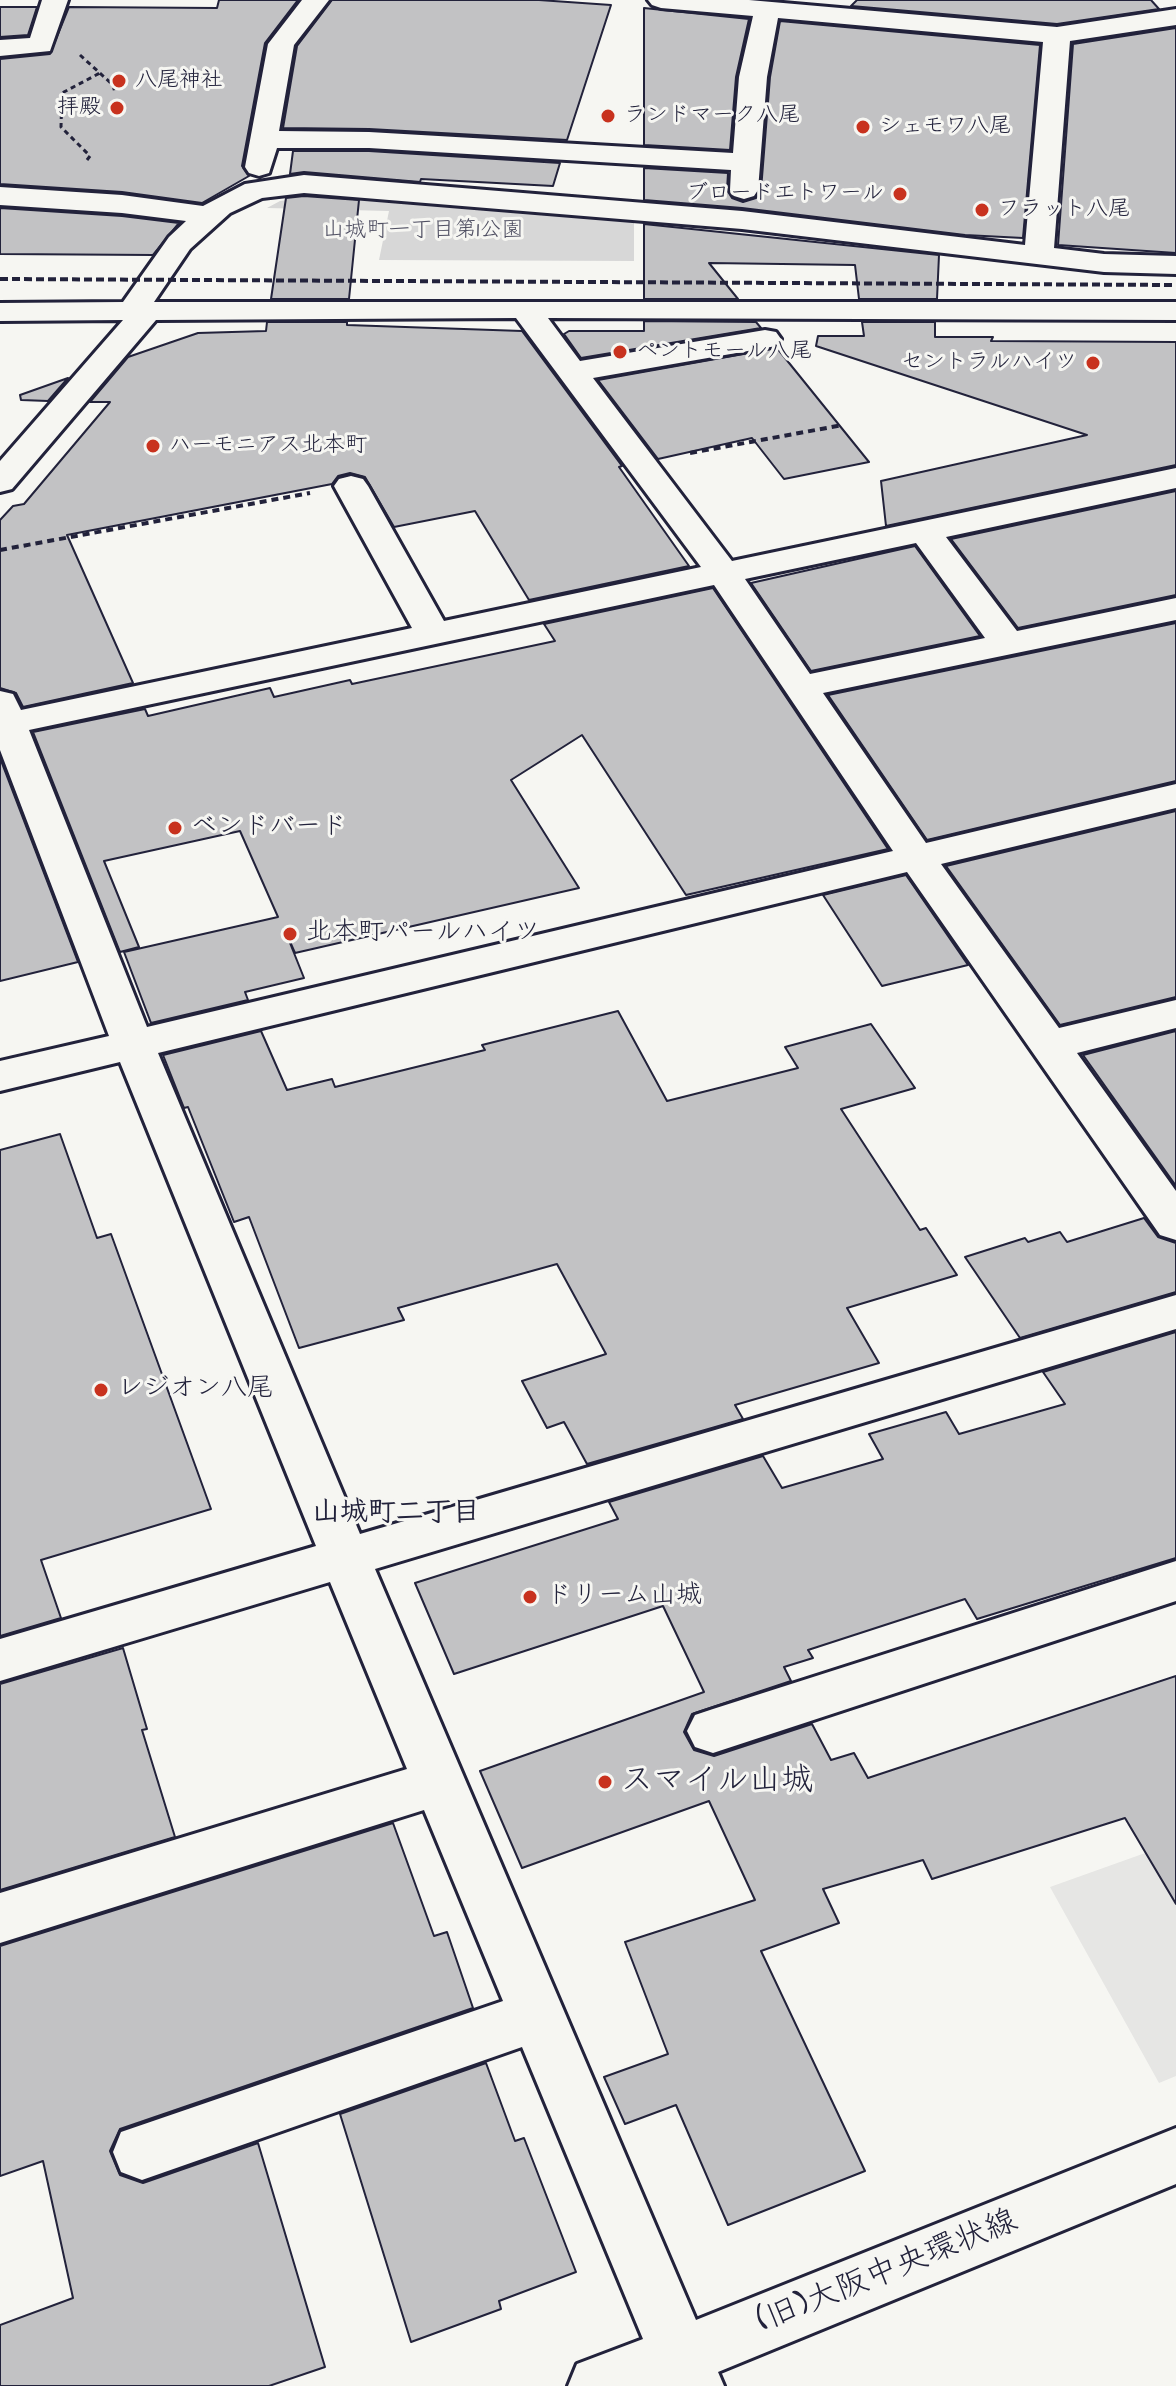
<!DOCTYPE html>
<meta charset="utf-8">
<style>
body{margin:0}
canvas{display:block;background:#f6f6f2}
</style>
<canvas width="1176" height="2386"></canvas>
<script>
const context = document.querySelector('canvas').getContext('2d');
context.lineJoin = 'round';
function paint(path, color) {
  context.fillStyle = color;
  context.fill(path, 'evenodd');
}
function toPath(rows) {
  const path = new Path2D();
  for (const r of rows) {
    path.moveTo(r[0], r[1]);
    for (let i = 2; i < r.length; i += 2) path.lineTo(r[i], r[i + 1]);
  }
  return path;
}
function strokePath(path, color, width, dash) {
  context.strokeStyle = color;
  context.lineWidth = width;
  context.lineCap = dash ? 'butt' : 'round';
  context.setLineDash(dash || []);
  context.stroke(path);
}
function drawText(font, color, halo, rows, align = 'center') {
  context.font = font + ' "Architects Daughter","Klee One",sans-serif';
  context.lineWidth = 6;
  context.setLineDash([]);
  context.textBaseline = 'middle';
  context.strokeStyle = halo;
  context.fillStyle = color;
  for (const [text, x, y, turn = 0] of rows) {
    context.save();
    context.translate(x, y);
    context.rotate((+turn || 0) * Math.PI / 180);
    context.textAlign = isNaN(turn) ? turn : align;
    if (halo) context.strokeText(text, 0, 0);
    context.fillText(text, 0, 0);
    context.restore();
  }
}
paint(toPath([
 [1176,1842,1176,2076,1159,2083,1050,1887]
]), '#e6e6e4');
paint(toPath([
 [310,191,634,218,634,261,379,260,389,211,267,208,280,201,294,199,296,193]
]), '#d7d7d7');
const building = toPath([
 [219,0,298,0,265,43,242,166,249,176,202,203,122,192,0,184,0,59,50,54,69,7,217,8,219,0],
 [332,0,539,0,611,5,567,140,369,129,283,128,297,46,332,0],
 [857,0,1151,0,1159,9,1057,24,851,6,857,0],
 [0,7,37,7,28,35,0,37,0,7],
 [644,8,749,19,736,77,730,150,644,145,644,8],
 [780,21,1040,45,1023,238,965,235,742,208,644,200,644,168,728,173,727,190,732,198,743,202,756,198,761,190,770,77,780,21],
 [1176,28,1176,253,1058,245,1073,44,1176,28],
 [293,151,369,151,560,163,553,186,421,179,420,182,304,172,290,174,293,151],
 [304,196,359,200,349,299,271,299,286,198,304,196],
 [0,208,122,216,179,223,153,255,0,254,0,208],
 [644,224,939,255,937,299,859,299,855,265,709,263,738,299,644,299,644,224],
 [644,321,756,322,761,328,581,358,564,334,569,331,644,331,644,321],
 [267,322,347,322,347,325,522,331,622,466,619,467,689,566,529,600,475,511,394,527,365,477,350,473,338,476,332,484,67,535,133,683,23,707,16,693,0,688,0,520,13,506,24,504,110,402,90,402,128,357,198,333,266,331,267,322],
 [862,322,935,322,935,337,993,337,991,341,1176,342,1176,465,886,526,881,481,1087,435,816,346,818,336,864,336,862,322],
 [777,348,869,462,784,479,752,438,658,459,598,380,777,348],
 [68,378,48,401,21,400,20,395,68,378],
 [1176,491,1176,595,1018,628,951,539,1176,491],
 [915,546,980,636,811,671,751,583,915,546],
 [713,588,888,849,686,895,582,735,511,780,579,888,295,953,284,928,304,978,245,992,248,1000,151,1023,124,952,278,917,240,831,104,861,139,947,120,952,33,732,145,709,148,716,270,688,274,697,350,680,352,684,555,641,544,624,713,588],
 [1176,623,1176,781,927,840,828,695,1176,623],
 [0,758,78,962,0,981,0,758],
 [1176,811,1176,997,1060,1025,946,866,1176,811],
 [906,875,968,965,882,986,823,895,906,875],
 [618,1011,667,1101,798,1068,785,1047,871,1024,915,1088,841,1109,920,1230,926,1228,957,1275,847,1308,879,1363,735,1405,743,1419,587,1464,564,1422,547,1428,522,1381,606,1354,557,1264,398,1308,404,1320,299,1348,249,1217,234,1222,188,1107,184,1108,163,1055,261,1031,287,1090,332,1079,335,1087,485,1050,482,1045,618,1011],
 [1176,1031,1176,1186,1083,1055,1176,1031],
 [60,1134,97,1238,111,1234,211,1509,41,1560,61,1618,0,1636,0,1150,60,1134],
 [1144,1218,1158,1237,1176,1243,1176,1292,1020,1338,965,1257,1025,1238,1028,1242,1060,1232,1067,1242,1144,1218],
 [1176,1332,1176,1558,977,1619,965,1599,808,1650,813,1658,784,1667,791,1681,692,1714,684,1732,694,1750,714,1756,812,1724,831,1760,854,1753,868,1778,1176,1676,1176,1904,1125,1818,932,1879,923,1860,823,1889,839,1923,761,1951,865,2171,728,2225,676,2105,625,2124,604,2077,668,2054,625,1942,755,1900,709,1801,522,1868,480,1771,704,1692,663,1606,454,1674,415,1583,618,1519,609,1502,763,1456,782,1488,883,1459,869,1434,946,1412,959,1434,1065,1404,1043,1372,1176,1332],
 [123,1648,147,1729,142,1730,175,1837,0,1890,0,1684,123,1648],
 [393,1823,434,1936,447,1932,473,2008,120,2129,110,2151,120,2175,143,2183,258,2143,325,2367,269,2386,0,2386,0,2325,73,2298,43,2161,0,2176,0,1946,393,1823],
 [486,2063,515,2141,524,2138,576,2272,499,2301,501,2309,411,2342,340,2114,486,2063]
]);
paint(building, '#c2c2c4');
strokePath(building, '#22223b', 2);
const minor = toPath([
 [42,0,68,0,50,51,0,56,0,40,30,38,42,0],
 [302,0,329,0,294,45,279,131,369,132,733,153,739,77,753,16,661,8,652,5,648,0,749,0,1057,27,1176,9,1176,25,1070,41,1054,248,1104,254,1176,256,1176,274,1104,272,742,229,304,193,262,198,230,213,190,249,154,302,1176,302,1176,320,548,318,580,361,765,330,776,332,781,339,776,346,765,348,593,378,732,561,1176,468,1176,488,946,537,1017,631,1176,598,1176,620,823,693,926,843,1176,784,1176,808,941,864,1059,1028,1176,1000,1176,1028,1077,1053,1176,1191,1176,1240,1160,1235,907,872,158,1053,360,1534,1176,1295,1176,1329,375,1569,696,2320,1176,2128,1176,2184,718,2372,724,2386,568,2386,577,2364,643,2339,522,2047,142,2180,121,2172,113,2152,121,2132,503,2001,424,1810,0,1943,0,1893,407,1769,330,1582,0,1681,0,1639,316,1546,120,1062,0,1091,0,1061,109,1036,0,750,0,691,13,694,21,710,412,628,334,486,339,479,351,476,363,479,368,486,444,621,701,567,516,318,156,320,12,489,0,492,0,461,123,320,0,321,0,303,123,302,169,237,186,221,122,213,0,205,0,187,122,195,203,206,245,184,304,175,742,211,1025,245,1043,42,778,18,767,77,758,190,754,196,744,199,734,196,730,190,731,170,369,148,277,148,269,173,259,176,249,173,245,167,268,44,302,0],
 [916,543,985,638,810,674,745,579,916,543],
 [714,585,893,851,147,1027,29,730,714,585],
 [1176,1561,1176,1601,713,1753,695,1747,687,1731,695,1715,713,1709,1176,1561]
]);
strokePath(minor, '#22223b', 6);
strokePath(toPath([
 [80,55,113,85,115,93],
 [87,160,90,156,61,127,62,93,100,73]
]), '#22223b', 3, [5, 4]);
strokePath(toPath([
 [690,453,843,425],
 [0,550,310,493]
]), '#22223b', 4, [7, 5]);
paint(minor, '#f6f6f2');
strokePath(toPath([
 [0,279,1176,285]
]), '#22223b', 4, [8, 4]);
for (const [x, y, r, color] of [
 [119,81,8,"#c8321e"],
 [117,108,8,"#c8321e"],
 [608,116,8,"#c8321e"],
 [863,127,8,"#c8321e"],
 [900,194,8,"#c8321e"],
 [982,210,8,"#c8321e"],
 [620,352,8,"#c8321e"],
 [1093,363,8,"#c8321e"],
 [153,446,8,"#c8321e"],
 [175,828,8,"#c8321e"],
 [290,934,8,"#c8321e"],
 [101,1390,8,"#c8321e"],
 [530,1597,8,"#c8321e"],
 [605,1782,8,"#c8321e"]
]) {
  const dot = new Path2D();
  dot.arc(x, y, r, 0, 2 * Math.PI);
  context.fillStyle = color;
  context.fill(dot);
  strokePath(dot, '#f6f6f2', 3);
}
drawText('22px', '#22223b', '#f6f6f2', [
 ["八尾神社",135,81],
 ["拝殿",101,108,"right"],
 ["ランドマーク八尾",624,116],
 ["シェモワ八尾",879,127],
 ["ブロードエトワール",884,194,"right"],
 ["フラット八尾",998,210],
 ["ペントモール八尾",636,352],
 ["セントラルハイツ",1077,363,"right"],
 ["ハーモニアス北本町",169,446]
], 'left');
drawText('22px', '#4f4f62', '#f6f6f2', [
 ["山城町一丁目第1公園",423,231]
]);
drawText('26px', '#22223b', '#f6f6f2', [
 ["ベンドバード",191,828],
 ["北本町パールハイツ",306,934],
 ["レジオン八尾",117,1390],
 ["ドリーム山城",546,1597]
], 'left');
drawText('bold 28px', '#22223b', '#f6f6f2', [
 ["山城町二丁目",396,1514]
]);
drawText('32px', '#22223b', '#f6f6f2', [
 ["スマイル山城",621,1782]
], 'left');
drawText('32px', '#22223b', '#f6f6f2', [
 ["(旧)大阪中央環状線",888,2273,-22]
]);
</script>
